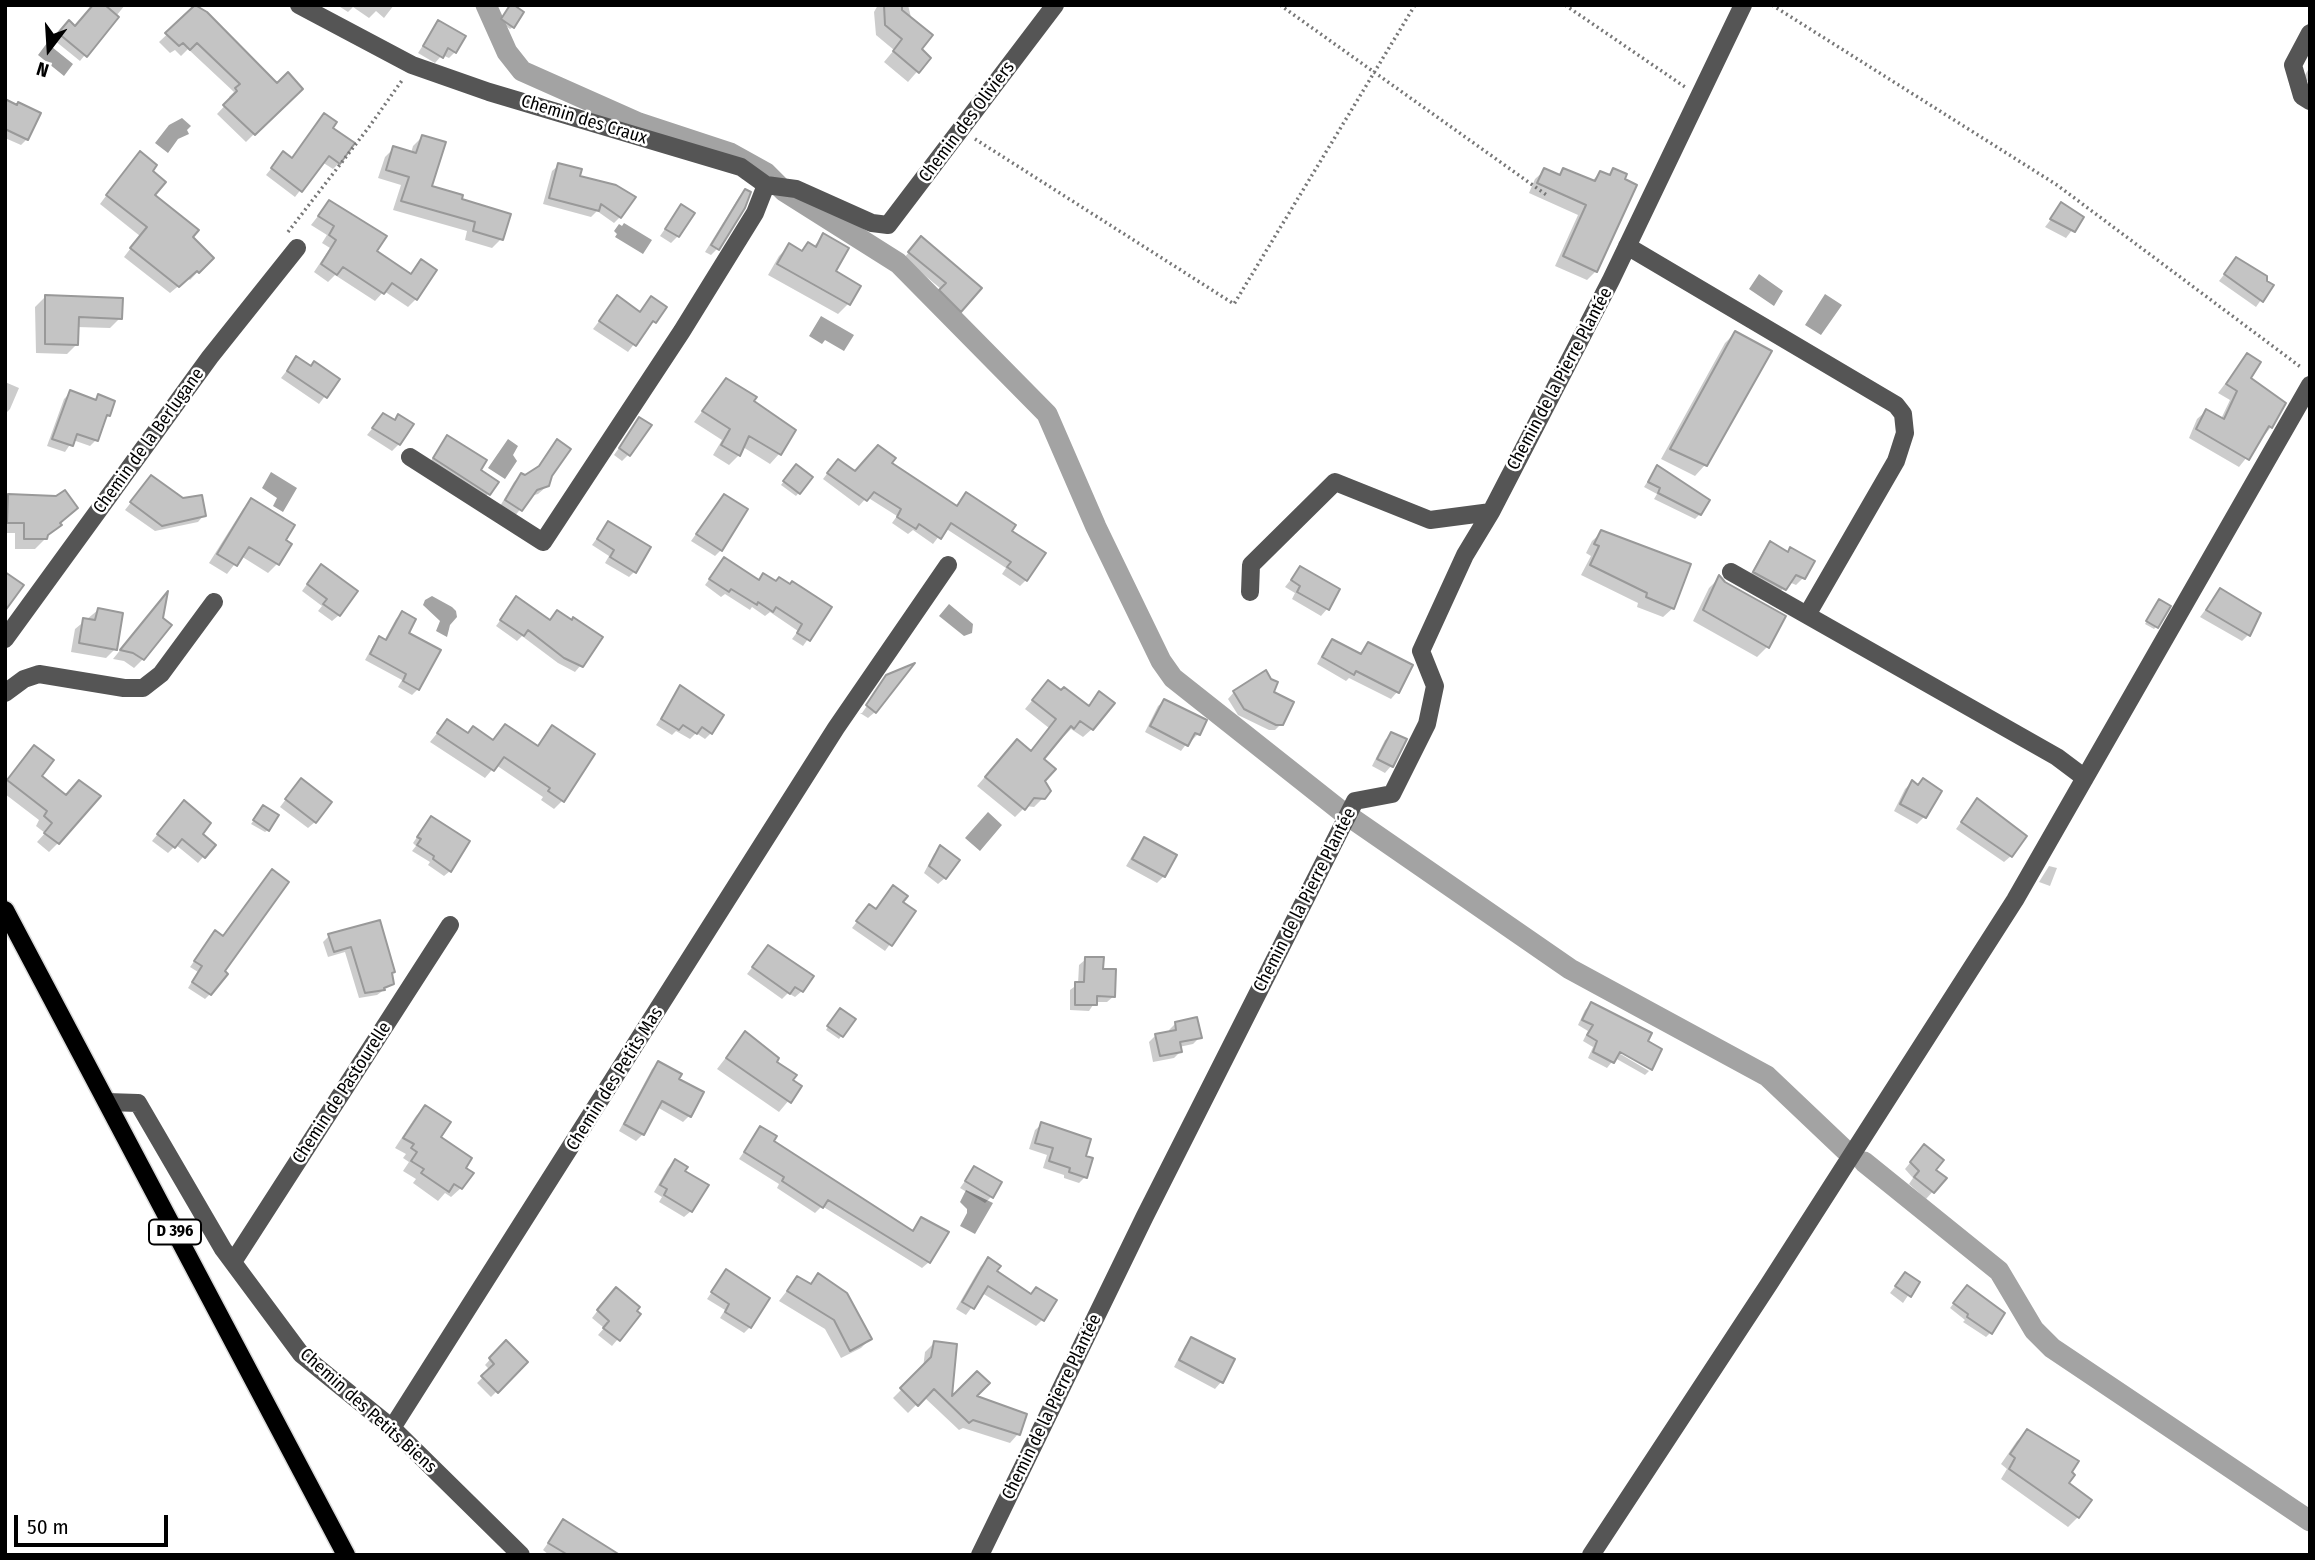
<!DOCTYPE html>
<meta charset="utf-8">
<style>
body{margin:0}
#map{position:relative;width:2315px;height:1560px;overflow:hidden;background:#fff;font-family:"Fira Sans Condensed",sans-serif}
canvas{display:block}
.frame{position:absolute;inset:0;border:7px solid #000;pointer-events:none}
.north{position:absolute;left:14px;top:14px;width:70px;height:70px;-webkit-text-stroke:5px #fff;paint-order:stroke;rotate:197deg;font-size:19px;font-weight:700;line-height:28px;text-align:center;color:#000}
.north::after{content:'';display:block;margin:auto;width:24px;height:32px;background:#000;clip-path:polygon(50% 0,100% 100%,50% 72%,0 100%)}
.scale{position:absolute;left:14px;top:1515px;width:154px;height:32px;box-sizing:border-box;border:4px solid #000;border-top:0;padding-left:9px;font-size:21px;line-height:24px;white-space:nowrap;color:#000;-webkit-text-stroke:5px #fff;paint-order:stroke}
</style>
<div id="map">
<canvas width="2315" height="1560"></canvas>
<div class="frame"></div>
<div class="north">N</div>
<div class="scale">50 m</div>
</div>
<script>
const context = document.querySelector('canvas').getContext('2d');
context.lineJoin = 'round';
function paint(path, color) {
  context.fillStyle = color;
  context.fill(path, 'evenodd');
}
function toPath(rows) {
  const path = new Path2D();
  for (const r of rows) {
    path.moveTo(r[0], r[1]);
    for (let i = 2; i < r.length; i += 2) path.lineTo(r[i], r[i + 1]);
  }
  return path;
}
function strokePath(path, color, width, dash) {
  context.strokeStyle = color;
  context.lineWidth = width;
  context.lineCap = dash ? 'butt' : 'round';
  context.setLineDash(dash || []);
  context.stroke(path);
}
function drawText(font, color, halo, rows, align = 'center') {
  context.font = font + ' "Fira Sans Condensed",sans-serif';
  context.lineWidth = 5;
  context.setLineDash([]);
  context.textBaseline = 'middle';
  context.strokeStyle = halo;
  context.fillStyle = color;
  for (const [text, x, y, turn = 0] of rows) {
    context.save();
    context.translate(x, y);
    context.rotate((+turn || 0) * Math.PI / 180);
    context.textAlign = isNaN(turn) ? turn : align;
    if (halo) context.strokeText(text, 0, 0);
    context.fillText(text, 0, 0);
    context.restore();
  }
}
paint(toPath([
 [47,43,73,64,64,76,38,55],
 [182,118,191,126,187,130,189,134,178,139,168,153,155,143,169,125],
 [624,223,652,240,643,254,615,237,617,234,614,231,619,224,622,226],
 [1759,274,1783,291,1774,306,1749,289],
 [1825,294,1842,305,1821,335,1805,325],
 [821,316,854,335,844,351,825,340,822,344,809,336],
 [508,439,518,446,513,455,517,461,505,479,488,468],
 [271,472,297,488,283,512,273,506,277,498,262,488],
 [432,596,452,607,456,611,457,617,450,625,447,637,436,631,440,621,423,605,425,600],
 [949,604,973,624,972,633,964,636,939,616],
 [988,812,1002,825,980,851,965,838],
 [966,1190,993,1203,975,1234,960,1226,967,1213,967,1209,960,1202]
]), '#a3a3a3');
paint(toPath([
 [96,5,125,5,80,61,54,40,63,28,75,28],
 [198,5,277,85,300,88,246,142,217,114,231,99,229,97,234,92,188,49,181,56,175,50,170,53,159,42],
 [337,5,394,5,384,18,376,11,369,18,353,7,348,12],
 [878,5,908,5,919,50,929,58,908,82,884,62,894,50,876,35,874,12],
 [508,8,513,27,510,29,500,22],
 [438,22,455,52,449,58,442,55,435,63,418,53],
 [2310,67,2310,83,2303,78],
 [5,100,27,139,21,145,5,138],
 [331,128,339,163,333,169,322,162,295,197,266,175,283,154,291,160],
 [422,137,430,188,460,200,501,239,492,248,465,240,467,231,393,210,401,185,378,178,385,157,394,148,411,153,413,146],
 [132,161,151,171,153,196,211,258,190,280,188,278,170,293,124,257,140,236,100,204],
 [559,165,578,177,620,217,614,223,597,211,591,217,543,204,552,171],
 [1545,170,1557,176,1564,170,1591,182,1600,173,1607,176,1613,170,1596,271,1587,280,1555,266,1578,215,1529,193,1535,179],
 [746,191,717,249,711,255,705,252,739,197],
 [329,202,375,251,410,275,422,262,416,299,408,307,384,291,375,301,335,275,328,282,314,272,330,248,322,243,327,235,311,225],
 [2062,205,2082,217,2066,238,2045,227],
 [681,206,678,236,671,243,660,236],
 [824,236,833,271,848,304,838,314,768,275,779,256,789,246,800,252,808,244,813,247],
 [916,244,980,288,954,316,935,297,941,289,904,258],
 [2236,259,2271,286,2256,307,2219,281],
 [45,297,120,318,110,328,77,327,77,344,67,354,36,353,35,307],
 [617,298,639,313,652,298,655,321,647,327,628,352,593,329],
 [1735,333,1769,351,1705,465,1695,476,1661,459,1725,343],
 [2247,355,2248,378,2271,427,2239,467,2189,438,2197,419,2206,411,2221,419,2230,400,2218,393],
 [296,359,337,380,319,404,281,378],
 [726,380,751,402,794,431,779,454,770,464,743,447,739,455,729,465,713,455,722,440,694,422],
 [5,382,19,388,10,409,5,414],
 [71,392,94,401,98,396,109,415,103,421,96,440,90,446,73,440,65,452,47,446,64,399],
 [383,415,399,444,392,451,367,435],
 [639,419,628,455,622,461,614,455],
 [447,437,479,470,489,493,482,500,428,465],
 [889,464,956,508,961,500,1010,531,1026,580,1020,586,1002,574,1006,568,945,528,933,544,913,530,908,534,892,523,897,516,867,497,859,506,823,479,832,467,855,473],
 [1657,467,1700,514,1695,519,1654,499,1657,494,1644,487],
 [793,469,811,478,796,496,781,485],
 [521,475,525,478,551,476,546,487,538,494,531,496,514,517,499,508,514,482],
 [151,477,204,515,198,522,155,531,125,510],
 [9,496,76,508,35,549,15,549,15,533,5,533,5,500],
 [251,500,283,541,277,564,268,573,241,556,227,574,209,563,243,509],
 [718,503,721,550,715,556,691,541],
 [608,523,634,572,629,577,605,563,609,556,592,545],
 [1602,532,1673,608,1663,617,1637,607,1638,603,1581,575,1591,556,1586,553,1592,541],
 [1770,543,1803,578,1796,585,1789,582,1777,595,1748,579,1764,550],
 [724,559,758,581,764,575,830,608,803,646,792,639,798,631,770,612,765,616,752,607,750,610,725,594,721,597,705,585],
 [1300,568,1327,609,1321,616,1292,599,1295,593,1285,587],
 [315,573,339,615,332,621,318,611,322,606,302,591],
 [1719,578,1767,647,1757,657,1693,621,1709,588],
 [2220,590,2248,635,2242,641,2200,617],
 [516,599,549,621,551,618,571,621,581,665,575,672,558,663,522,636,517,641,496,626],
 [159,602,143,659,134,668,124,661,113,659],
 [2157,604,2157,626,2154,629,2145,624],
 [98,610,115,649,106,658,71,652,75,629],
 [402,613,418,689,412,695,398,687,402,680,365,660,374,644,379,638,384,641,396,619],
 [1332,641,1359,654,1368,644,1411,666,1397,692,1391,699,1349,678,1346,681,1317,664,1326,647],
 [885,680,875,712,868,718,860,713,862,713],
 [681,688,711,733,705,739,696,733,690,739,676,731,672,735,656,725],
 [1040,691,1088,707,1100,694,1092,729,1083,737,1071,729,1064,736,1062,734,1042,759,1043,798,1034,807,1026,806,1015,817,977,786,1008,750,1030,752,1049,728,1025,709],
 [1234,692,1271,693,1281,724,1275,730,1269,730,1238,715,1228,699],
 [1164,701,1204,721,1198,734,1192,740,1190,739,1181,751,1145,732,1158,706],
 [447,721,467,734,492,741,505,726,536,747,552,727,593,754,562,801,554,809,541,800,543,797,496,765,485,778,430,742],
 [1392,734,1404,740,1391,766,1385,773,1372,766,1385,740],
 [26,756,40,776,58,843,49,852,37,842,45,833,36,826,39,820,5,794,5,782],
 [1923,780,1940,791,1924,817,1917,824,1894,811,1905,789,1912,782,1916,786],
 [295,787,315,822,308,828,280,807],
 [1977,800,2011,856,2004,862,1956,829],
 [178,809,213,845,198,863,176,845,168,853,152,841],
 [261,810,268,830,265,832,251,824],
 [426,824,450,871,444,876,428,865,430,862,412,851,416,846,413,843],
 [1144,839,1164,876,1157,883,1126,866,1138,846],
 [940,848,945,878,938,884,924,873,934,854],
 [2049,866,2057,868,2050,886,2039,882],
 [901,902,914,911,885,951,852,928,869,906,875,910],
 [379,922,392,984,377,995,359,998,345,952,328,957,323,942,329,936],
 [210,938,210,994,205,999,188,988,198,972,190,967],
 [768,947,802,991,795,997,788,993,782,999,747,974],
 [1086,959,1102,971,1114,996,1107,1002,1095,1002,1089,1011,1070,1010,1070,990,1078,984,1079,965],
 [1591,1004,1613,1046,1612,1049,1649,1071,1645,1075,1615,1058,1607,1068,1588,1058,1593,1047,1583,1041,1588,1031,1578,1025,1585,1010],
 [837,1013,853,1020,839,1039,826,1030],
 [1176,1023,1200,1037,1193,1044,1179,1047,1180,1052,1174,1058,1153,1062,1149,1042,1156,1035,1169,1033,1169,1030],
 [745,1033,791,1081,800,1087,779,1112,717,1069],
 [658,1063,677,1079,690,1115,683,1122,657,1107,643,1134,636,1141,619,1131,652,1069],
 [425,1107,439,1138,463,1169,461,1188,451,1197,445,1193,438,1201,413,1183,416,1179,403,1171,409,1162,403,1158,406,1154,395,1148,416,1116],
 [1042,1124,1084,1157,1085,1177,1079,1183,1064,1178,1064,1175,1043,1168,1047,1155,1029,1149,1035,1130],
 [760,1128,771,1142,911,1232,921,1219,929,1262,922,1268,822,1206,815,1213,777,1188,779,1184,739,1159],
 [1918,1153,1944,1179,1926,1199,1909,1184,1913,1178,1905,1169],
 [675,1161,683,1172,691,1211,684,1217,659,1202,662,1197,654,1192,668,1168],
 [974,1168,991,1197,985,1203,960,1188],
 [988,1260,995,1272,1030,1295,1036,1289,1042,1320,1036,1326,982,1293,966,1315,956,1309,981,1266],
 [726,1271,750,1327,744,1333,720,1318,725,1310,707,1299],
 [1905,1274,1917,1282,1903,1303,1890,1293],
 [818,1275,870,1339,861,1348,841,1358,825,1329,779,1301,797,1278,809,1285],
 [1962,1292,1991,1332,1986,1337,1963,1322,1965,1320,1950,1308],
 [609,1296,638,1315,612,1346,598,1335,604,1328,592,1318],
 [1191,1339,1221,1382,1215,1389,1174,1367,1185,1346],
 [506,1342,526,1362,491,1397,477,1383,490,1370,485,1365],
 [934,1343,950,1400,973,1397,1018,1434,1010,1443,963,1428,959,1430,924,1397,908,1413,893,1398,923,1368,925,1352],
 [2027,1431,2070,1472,2066,1484,2078,1517,2068,1527,2001,1479,2007,1469,2001,1464,2017,1441],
 [563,1522,595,1555,549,1555,543,1550]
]), '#0003');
strokePath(toPath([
 [486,5,507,52,522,71,639,123,730,153,766,173,784,191,898,263,1047,414,1096,527,1161,661,1173,678,1341,811],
 [1350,817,1570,969,1767,1076,1845,1150],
 [1864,1162,1999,1271,2034,1330,2052,1348,2310,1521]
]), '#a3a3a3', 21);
const building = toPath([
 [93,5,105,5,119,17,87,57,58,33,69,20,75,26,93,5],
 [195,5,207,12,277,83,288,72,303,89,255,135,223,105,237,91,235,88,240,84,197,43,190,50,183,43,179,46,165,33,195,5],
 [510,5,514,5,524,12,514,28,501,19,510,5],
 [884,5,902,5,902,10,933,35,922,49,931,58,919,73,893,51,902,39,885,25,884,5],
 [438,20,466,36,456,53,448,48,443,58,423,46,438,20],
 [5,99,17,105,18,102,41,113,28,140,5,129,5,99],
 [324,113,337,122,333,128,355,143,340,164,329,156,302,192,271,168,283,151,292,158,324,113],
 [422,135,446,142,432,186,463,195,462,199,511,214,503,240,473,231,475,222,401,201,409,177,386,170,393,146,416,153,422,135],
 [140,151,157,165,153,171,166,182,155,195,199,230,193,237,214,258,199,273,197,271,179,287,130,248,147,227,106,195,140,151],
 [558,163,582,169,580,176,616,185,636,197,621,218,601,204,599,211,549,198,558,163],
 [1544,168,1560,175,1563,168,1595,181,1600,171,1610,175,1613,168,1627,174,1625,179,1637,185,1597,272,1563,256,1586,205,1537,183,1544,168],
 [745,189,751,192,745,208,719,250,711,245,745,189],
 [329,200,387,236,377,251,411,274,421,259,437,270,417,300,392,283,384,294,343,267,337,275,321,264,336,240,329,235,334,226,318,216,329,200],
 [2061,202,2084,217,2075,232,2050,219,2061,202],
 [681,204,695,213,679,237,665,229,681,204],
 [823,233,849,248,836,271,861,286,850,305,777,264,789,243,802,251,808,242,816,247,823,233],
 [921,236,982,288,961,312,939,290,946,283,908,252,921,236],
 [2236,257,2267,276,2267,281,2274,285,2263,302,2224,274,2236,257],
 [45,295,123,298,122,319,79,317,78,345,45,344,45,295],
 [617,295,640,312,651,296,667,307,656,323,653,321,636,346,599,321,617,295],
 [1735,331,1772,351,1707,466,1670,449,1735,331],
 [2247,353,2261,362,2251,378,2286,403,2272,428,2269,426,2249,460,2196,429,2206,409,2224,419,2237,391,2226,384,2247,353],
 [296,356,311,366,314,361,340,379,327,398,287,371,296,356],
 [726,378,757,397,754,401,796,430,781,455,749,436,740,456,721,445,730,429,702,411,726,378],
 [70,390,96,400,98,394,115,401,110,416,107,415,98,441,77,434,73,446,52,439,70,390],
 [383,413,395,420,398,414,414,424,400,445,372,428,383,413],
 [639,417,652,425,630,456,619,448,639,417],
 [447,435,487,460,481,470,499,482,490,495,433,458,447,435],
 [557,439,571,449,552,476,549,486,537,490,522,511,505,500,521,473,525,475,539,466,557,439],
 [878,445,896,458,892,463,957,506,966,492,1016,525,1012,531,1046,553,1027,581,1007,567,1011,562,951,523,941,539,919,524,916,529,897,517,901,509,874,492,867,501,827,473,838,459,855,471,878,445],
 [796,464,813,477,800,494,783,481,796,464],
 [1657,465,1710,500,1701,515,1658,493,1660,488,1648,482,1657,465],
 [151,475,183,498,202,495,206,516,162,526,130,502,151,475],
 [65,490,78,508,60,523,62,525,48,535,47,539,24,539,24,523,7,523,8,494,56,496,65,490],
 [724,494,748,509,722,551,696,534,724,494],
 [251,498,295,525,286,540,292,544,279,565,249,547,237,566,217,554,251,498],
 [608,521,651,547,636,573,610,557,614,550,597,539,608,521],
 [1601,530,1691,564,1674,609,1646,597,1647,593,1590,565,1599,546,1594,544,1601,530],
 [1770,541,1788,552,1790,547,1815,561,1805,579,1796,575,1786,590,1753,572,1770,541],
 [724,557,759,580,763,573,776,581,779,577,790,584,792,581,832,607,810,641,797,633,802,624,776,607,773,612,758,602,757,605,731,589,729,592,709,579,724,557],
 [321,564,358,591,340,616,323,604,327,599,307,584,321,564],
 [1300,566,1340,589,1329,610,1297,592,1300,586,1291,580,1300,566],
 [5,572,24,585,5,611,5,572],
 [1719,575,1725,582,1786,616,1769,648,1703,610,1719,575],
 [2220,588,2261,613,2250,636,2206,610,2220,588],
 [168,591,163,618,172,625,144,660,133,653,120,650,168,591],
 [516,596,550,620,557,610,572,620,573,617,603,637,583,667,564,658,528,630,524,636,500,620,516,596],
 [2159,599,2171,606,2158,628,2146,621,2159,599],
 [98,608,123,613,117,650,79,643,83,618,95,620,98,608],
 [402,611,416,619,409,633,441,650,419,690,403,681,406,674,370,654,379,636,386,640,402,611],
 [1332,639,1361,654,1368,642,1413,665,1399,693,1356,671,1354,675,1322,657,1332,639],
 [915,663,876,713,866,705,886,675,915,663],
 [1266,670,1271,679,1278,682,1274,692,1294,702,1283,725,1276,725,1244,709,1233,691,1266,670],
 [1048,680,1061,690,1064,687,1089,706,1099,691,1115,703,1093,730,1080,721,1074,729,1071,726,1044,759,1056,769,1045,781,1051,791,1045,799,1034,798,1025,810,985,777,1017,739,1031,751,1056,719,1032,700,1048,680],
 [680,685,724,715,712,734,702,727,697,734,683,725,679,730,661,719,680,685],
 [1164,699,1207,720,1200,735,1195,733,1188,746,1150,726,1164,699],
 [447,719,468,733,473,726,493,740,505,724,538,746,552,725,595,754,564,802,548,791,550,788,504,757,494,771,437,733,447,719],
 [1391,732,1407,739,1393,767,1377,759,1391,732],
 [34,745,54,760,42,776,66,795,79,780,101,796,59,844,44,833,52,823,44,816,47,811,7,780,34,745],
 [301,778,332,802,316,823,285,799,301,778],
 [1923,778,1942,791,1926,818,1900,804,1912,780,1918,785,1923,778],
 [1977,798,2027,836,2012,857,1961,822,1977,798],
 [184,800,211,823,203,834,216,845,205,858,182,839,175,848,157,834,184,800],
 [263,805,279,815,269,831,253,820,263,805],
 [431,816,470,841,451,872,433,859,434,856,417,845,421,839,417,837,431,816],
 [1144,837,1177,855,1165,877,1132,859,1144,837],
 [940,845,960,860,946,879,929,866,940,845],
 [272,869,289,882,225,971,228,974,211,995,192,982,202,966,194,961,215,930,223,936,272,869],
 [893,885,908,896,903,902,916,911,892,946,856,921,869,904,876,909,893,885],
 [380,920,395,972,392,973,394,984,384,988,385,990,365,993,351,947,334,952,328,934,380,920],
 [768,945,814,976,803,992,795,987,790,994,752,967,768,945],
 [1085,957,1104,957,1103,969,1116,969,1115,997,1097,996,1097,1005,1075,1005,1075,982,1084,982,1085,957],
 [1591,1002,1652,1033,1648,1041,1662,1049,1652,1070,1620,1052,1614,1063,1593,1052,1597,1041,1587,1035,1593,1025,1582,1020,1591,1002],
 [840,1008,856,1019,843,1037,827,1026,840,1008],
 [1197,1017,1202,1038,1180,1042,1182,1052,1160,1056,1155,1034,1176,1030,1175,1022,1197,1017],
 [745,1031,779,1058,777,1062,797,1075,793,1080,802,1086,791,1103,726,1058,745,1031],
 [658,1061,682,1074,679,1079,704,1092,691,1117,662,1101,644,1135,624,1124,658,1061],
 [425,1105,451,1122,441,1137,472,1158,466,1168,474,1173,462,1189,454,1184,449,1192,421,1173,424,1169,411,1161,417,1152,411,1148,414,1144,403,1138,425,1105],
 [1041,1122,1091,1139,1086,1156,1093,1158,1087,1178,1069,1172,1070,1168,1049,1161,1053,1148,1035,1143,1041,1122],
 [760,1126,777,1136,774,1141,913,1231,921,1217,949,1232,930,1263,828,1200,823,1208,782,1181,784,1177,744,1152,760,1126],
 [1924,1144,1944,1160,1936,1170,1947,1178,1934,1193,1914,1177,1919,1171,1910,1162,1924,1144],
 [675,1159,688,1167,685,1171,709,1185,692,1212,664,1195,667,1189,660,1185,675,1159],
 [974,1166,1002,1182,993,1198,965,1181,974,1166],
 [988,1257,1001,1266,997,1271,1031,1294,1036,1287,1057,1300,1044,1321,988,1286,974,1309,962,1302,988,1257],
 [726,1269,770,1298,751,1328,725,1312,729,1304,711,1292,726,1269],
 [1905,1272,1920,1282,1911,1297,1895,1286,1905,1272],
 [818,1273,847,1293,872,1339,850,1351,834,1320,787,1291,797,1276,811,1284,818,1273],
 [1967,1285,2005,1313,1992,1334,1967,1317,1968,1314,1953,1303,1967,1285],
 [616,1287,640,1307,637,1311,641,1314,620,1341,603,1328,609,1321,597,1310,616,1287],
 [1191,1337,1235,1359,1223,1383,1179,1360,1191,1337],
 [506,1340,528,1362,498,1393,481,1376,494,1364,489,1358,506,1340],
 [934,1341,957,1344,952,1396,977,1371,990,1383,977,1396,1027,1414,1020,1435,973,1420,969,1423,934,1389,918,1406,900,1388,931,1357,934,1341],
 [2027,1429,2079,1461,2072,1472,2075,1475,2069,1483,2092,1500,2079,1518,2009,1469,2015,1458,2010,1454,2027,1429],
 [563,1519,585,1533,620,1555,568,1555,548,1543,563,1519]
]);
paint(building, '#c4c4c4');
strokePath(building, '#999', 2);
const major = toPath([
 [5,910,346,1555]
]);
strokePath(major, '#dbdbdb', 21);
strokePath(toPath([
 [1280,5,1548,196],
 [1565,5,1685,87],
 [1772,5,2057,185,2302,368],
 [975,139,1234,304,1415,5],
 [288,232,369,127,403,79]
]), '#777', 3.5, [2, 3.5]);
strokePath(toPath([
 [299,5,412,65,489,92,741,167,766,185,796,189,872,223,888,225,1055,5],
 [2310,33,2293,65,2302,96,2310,101],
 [1627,246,1896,405,1903,414,1905,433,1896,461,1807,615],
 [410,457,543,542,682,331,755,213,766,185],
 [1731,572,2057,757,2085,778],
 [1250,592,1251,565,1335,482,1430,520,1491,512],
 [5,639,210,357,297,248],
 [5,693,24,679,39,674,124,688,143,688,161,674,214,602],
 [107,1102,138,1103,223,1249,301,1354,392,1428,521,1555],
 [233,1262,450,925],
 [392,1428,836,728,948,565],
 [980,1555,1145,1216,1355,801,1392,794,1427,724,1435,686,1421,651,1465,555,1491,512,1611,280,1743,5],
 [1591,1555,1769,1284,2015,900,2310,385]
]), '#555', 18);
strokePath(major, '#000', 18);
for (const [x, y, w] of [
 [175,1232,52]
]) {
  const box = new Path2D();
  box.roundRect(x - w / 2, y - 12.5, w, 25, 5);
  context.fillStyle = '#fff';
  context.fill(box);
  strokePath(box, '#000', 2);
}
drawText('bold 16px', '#000', null, [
 ["D 396",175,1232]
]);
drawText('18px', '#000', '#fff', [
 ["Chemin des Craux",584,120,17],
 ["Chemin des Oliviers",967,122,-53],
 ["Chemin de la Pierre Plantée",1560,379,-62],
 ["Chemin de la Berlugane",149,441,-54],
 ["Chemin de la Pierre Plantée",1305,900,-63],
 ["Chemin des Petits Mas",615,1079,-58],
 ["Chemin de Pastourelle",342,1093,-57],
 ["Chemin de la Pierre Plantée",1052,1407,-64],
 ["Chemin des Petits Biens",368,1411,42]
]);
</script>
